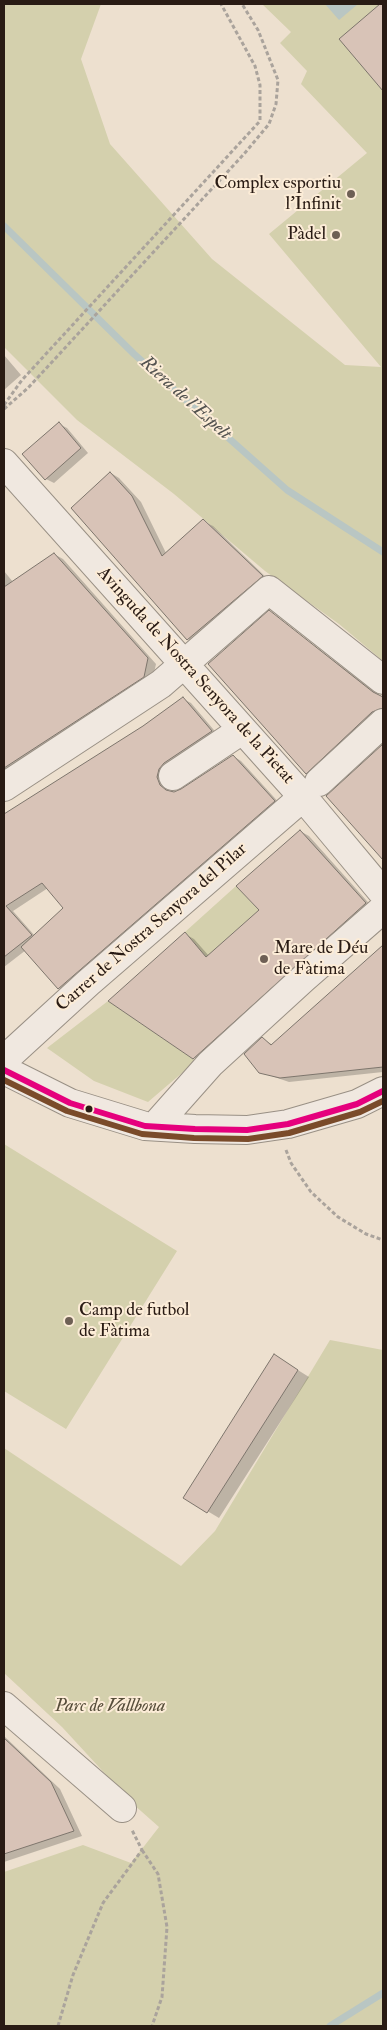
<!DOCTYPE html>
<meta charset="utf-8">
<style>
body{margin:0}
#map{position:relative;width:387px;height:2030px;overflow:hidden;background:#ede0cf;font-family:"IM FELL Double Pica",serif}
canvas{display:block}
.frame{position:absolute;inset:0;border:5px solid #291b14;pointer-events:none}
</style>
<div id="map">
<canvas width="387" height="2030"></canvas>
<div class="frame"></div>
</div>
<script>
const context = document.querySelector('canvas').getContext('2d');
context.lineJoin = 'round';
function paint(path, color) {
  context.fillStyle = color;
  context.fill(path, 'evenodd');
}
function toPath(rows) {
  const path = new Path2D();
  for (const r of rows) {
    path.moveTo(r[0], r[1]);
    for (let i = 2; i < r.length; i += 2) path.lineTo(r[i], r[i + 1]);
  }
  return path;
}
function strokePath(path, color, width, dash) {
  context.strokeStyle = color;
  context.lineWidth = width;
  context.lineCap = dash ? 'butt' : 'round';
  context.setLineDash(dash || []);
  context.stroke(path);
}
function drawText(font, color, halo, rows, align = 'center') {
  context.font = font + ' "IM FELL Double Pica",serif';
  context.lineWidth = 4;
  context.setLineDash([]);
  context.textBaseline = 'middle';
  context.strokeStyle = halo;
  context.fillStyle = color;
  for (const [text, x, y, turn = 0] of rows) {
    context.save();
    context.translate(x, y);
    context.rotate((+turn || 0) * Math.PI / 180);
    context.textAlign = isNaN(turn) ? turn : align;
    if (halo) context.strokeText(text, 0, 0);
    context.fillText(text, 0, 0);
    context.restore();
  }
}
paint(toPath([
 [4,4,101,4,81,59,110,144,212,259,345,365,381,367,269,234,367,153,301,84,307,71,280,43,291,32,262,4,383,4,383,661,339,624,265,571,174,494,77,420,4,347],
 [236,886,259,910,207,958,185,932],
 [108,1001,196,1061,148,1102,94,1081,47,1048],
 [4,1144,177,1251,66,1429,4,1391],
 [330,1340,383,1350,383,2026,5,2026,4,1872,83,1845,131,1863,159,1827,133,1804,62,1727,4,1673,4,1448,181,1566,215,1531]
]), '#d4d0ad');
paint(toPath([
 [325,4,358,4,339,20]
]), '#b9c6c3');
paint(toPath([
 [383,4,383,89,341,39],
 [4,355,21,375,4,390],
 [59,424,67,428,88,453,54,483,46,479],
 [111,473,119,478,141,502,166,553,203,521,213,526,271,582,197,644,188,639,72,509],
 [54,554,63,559,156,664,152,682,4,780,4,571,13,582],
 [270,612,383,698,383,714,315,777,307,773],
 [183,699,191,703,219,736,165,782,168,791,174,793,182,790,233,756,241,761,282,806,67,993,59,988,26,950,4,967,4,816,144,727],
 [48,888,65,908,35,936,13,911],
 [383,745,383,857,328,796],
 [300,831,309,836,374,909,203,1063,110,1001,185,934,194,939,209,956,261,910],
 [383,947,383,1072,289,1082,260,1072,263,1039,273,1045],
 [285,1362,309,1377,219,1518,184,1497],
 [4,1736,60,1789,82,1836,4,1862]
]), '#0003');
strokePath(toPath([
 [4,226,134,354,287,490,383,552],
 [330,2026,383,1993]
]), '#b9c6c3', 7);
const building = toPath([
 [380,4,383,4,383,91,339,39,380,4],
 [59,422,81,448,45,480,22,454,59,422],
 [110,472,132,496,162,556,203,519,263,576,187,640,71,508,110,472],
 [54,553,148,658,144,677,4,768,4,587,54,553],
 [269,610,373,692,383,697,383,708,372,712,306,774,208,664,269,610],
 [183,697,212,731,164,763,159,769,157,777,160,785,166,790,174,792,181,789,233,755,275,801,58,989,21,947,63,908,42,883,6,906,32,935,4,957,4,814,143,726,183,697],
 [383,744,383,860,326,796,383,744],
 [300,830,366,903,193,1059,108,1001,185,932,206,957,259,910,236,886,300,830],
 [383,945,383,1067,280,1078,259,1073,244,1054,262,1037,271,1045,383,945],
 [274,1354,298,1370,207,1513,183,1498,274,1354],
 [4,1738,51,1782,74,1831,4,1854,4,1738]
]);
paint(building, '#d8c3b7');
strokePath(building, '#7d756c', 1);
const minor = toPath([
 [4,463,303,797,383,893],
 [173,776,242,730],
 [319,782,383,723],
 [4,787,161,684,269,590,383,680],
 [4,1060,88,983,303,797],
 [4,1070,70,1103,145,1126,195,1129,247,1130,288,1124,357,1104,383,1091],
 [155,1126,210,1064,304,978,383,909],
 [4,1706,122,1808]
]);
strokePath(minor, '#999085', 30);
strokePath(toPath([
 [4,405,22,380,260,121,260,85,255,66,221,4],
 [4,409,28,388,244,154,269,124,276,104,278,80,258,30,242,4],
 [286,1150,291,1163,311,1192,338,1217,366,1234,383,1240],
 [142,1850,158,1874,167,1927,162,1997,152,2026],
 [58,2026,73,1975,103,1903,142,1850,132,1830]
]), '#aaa39c', 3, [4, 2.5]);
strokePath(minor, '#f0e8e0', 28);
strokePath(toPath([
 [4,1070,70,1103,145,1126,195,1129,247,1130,288,1124,357,1104,383,1091]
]), '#e5007d', 6);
strokePath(toPath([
 [4,1080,67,1111,142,1134,194,1138,248,1139,289,1133,360,1112,383,1101]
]), '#7a4b2a', 6);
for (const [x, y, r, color] of [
 [351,194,5,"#6e6055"],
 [336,235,5,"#6e6055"],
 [264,959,5,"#6e6055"],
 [89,1109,4.5,"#291b14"],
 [69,1321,5,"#6e6055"]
]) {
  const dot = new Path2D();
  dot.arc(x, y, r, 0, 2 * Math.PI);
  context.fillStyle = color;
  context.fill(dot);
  strokePath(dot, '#fcecd7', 2);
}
drawText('18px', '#291b14', '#fcecd7', [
 ["Complex esportiu",341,184],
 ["l'Infinit",341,205],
 ["Pàdel",326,235],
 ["Mare de Déu",274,949,"left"],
 ["de Fàtima",274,970,"left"],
 ["Camp de futbol",79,1311,"left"],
 ["de Fàtima",79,1332,"left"]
], 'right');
drawText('18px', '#291b14', '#fcecd7', [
 ["Avinguda de Nostra Senyora de la Pietat",195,676,48],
 ["Carrer de Nostra Senyora del Pilar",152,928,-41]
]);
drawText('italic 18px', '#564d3a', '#fcecd7', [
 ["Parc de Vallbona",110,1707]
]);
drawText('italic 19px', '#545350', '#fcecd7', [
 ["Riera de l'Espelt",185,399,42]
]);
</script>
